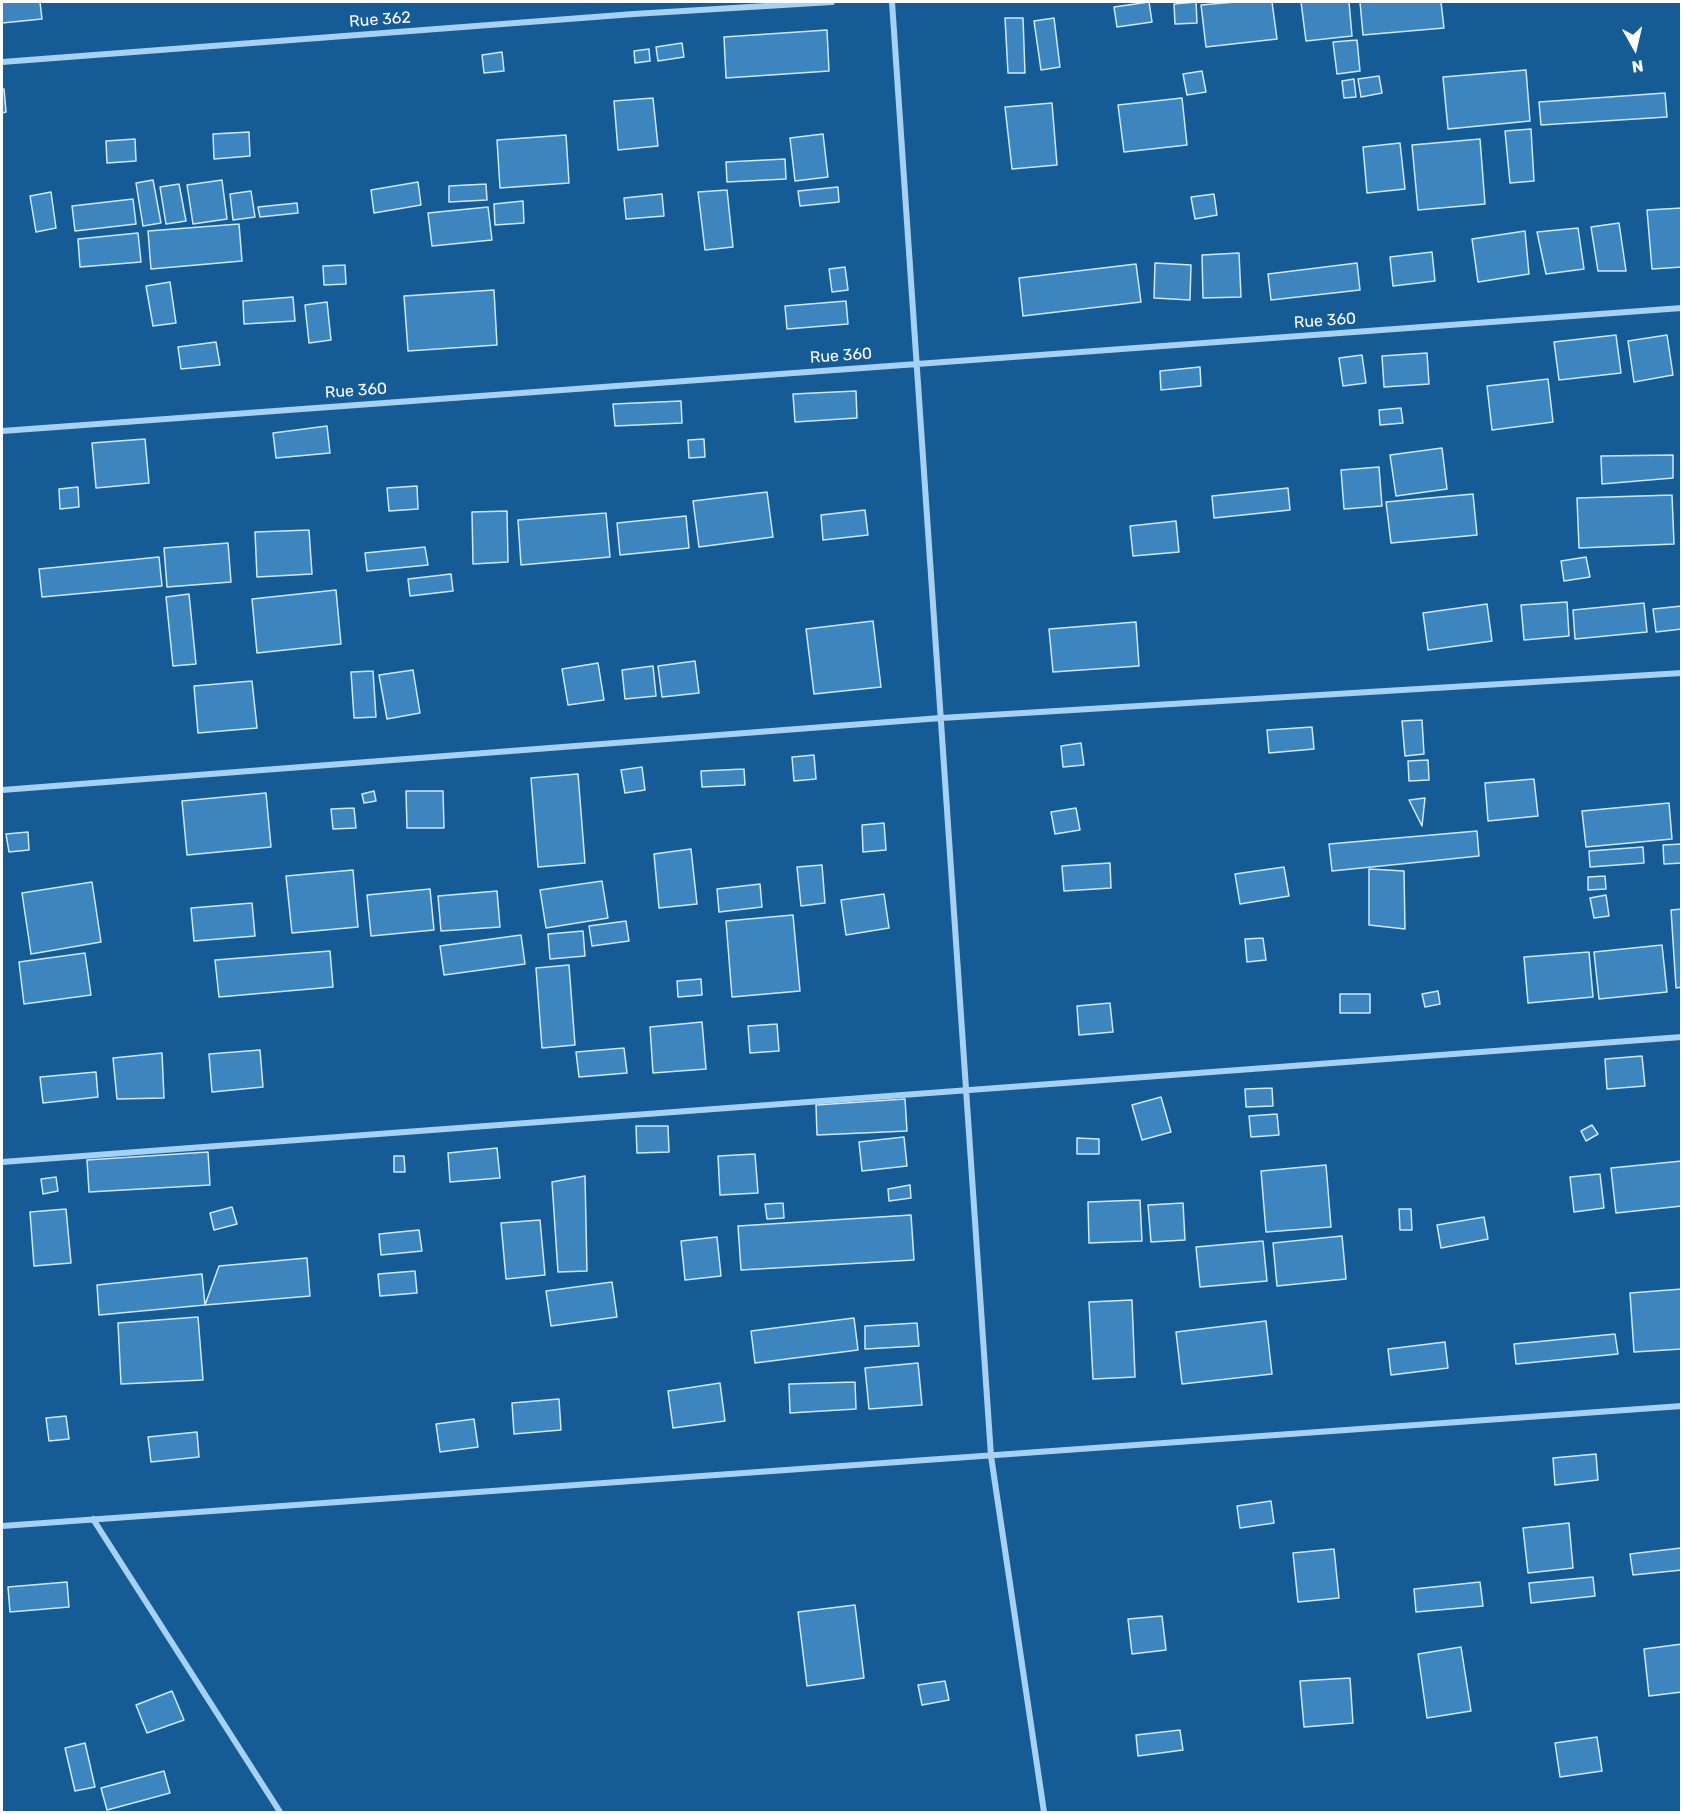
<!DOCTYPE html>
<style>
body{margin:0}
#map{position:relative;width:1683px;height:1814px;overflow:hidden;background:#155c96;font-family:Rubik,sans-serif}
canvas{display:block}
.frame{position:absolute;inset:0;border:3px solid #fff;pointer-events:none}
.north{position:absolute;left:1605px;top:18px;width:60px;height:60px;-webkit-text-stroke:4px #155c96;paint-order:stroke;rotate:172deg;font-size:16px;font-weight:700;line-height:24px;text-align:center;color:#fff}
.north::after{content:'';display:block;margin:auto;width:21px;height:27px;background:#fff;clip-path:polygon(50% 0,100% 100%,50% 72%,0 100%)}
</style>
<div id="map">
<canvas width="1683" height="1814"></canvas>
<div class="frame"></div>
<div class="north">N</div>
</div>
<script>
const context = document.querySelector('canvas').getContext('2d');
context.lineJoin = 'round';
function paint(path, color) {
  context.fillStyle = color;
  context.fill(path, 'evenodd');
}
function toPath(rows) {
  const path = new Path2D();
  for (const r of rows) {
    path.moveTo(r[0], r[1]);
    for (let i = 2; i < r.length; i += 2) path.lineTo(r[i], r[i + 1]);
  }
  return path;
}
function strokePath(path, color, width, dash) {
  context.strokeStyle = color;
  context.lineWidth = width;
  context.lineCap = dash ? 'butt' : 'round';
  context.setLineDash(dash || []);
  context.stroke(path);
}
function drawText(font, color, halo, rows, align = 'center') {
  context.font = font + ' Rubik,sans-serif';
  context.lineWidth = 6;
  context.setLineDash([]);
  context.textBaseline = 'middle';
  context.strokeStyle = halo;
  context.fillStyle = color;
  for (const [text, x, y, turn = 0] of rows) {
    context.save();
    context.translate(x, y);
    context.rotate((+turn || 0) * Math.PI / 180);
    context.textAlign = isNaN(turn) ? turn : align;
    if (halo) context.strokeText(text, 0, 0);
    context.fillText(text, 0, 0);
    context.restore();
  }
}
const building = toPath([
 [2,2,40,2,42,19,2,23,2,2],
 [1149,2,1152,22,1117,27,1114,7,1149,2],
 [1196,2,1197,23,1175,24,1174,4,1196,2],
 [1235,2,1272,2,1277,39,1206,47,1201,5,1235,2],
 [1301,2,1349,2,1352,36,1306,41,1301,2],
 [1360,2,1441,2,1444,28,1363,35,1360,2],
 [1005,18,1023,18,1025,73,1008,73,1005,18],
 [1054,18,1060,67,1041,70,1034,21,1054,18],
 [827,30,829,71,726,78,724,37,827,30],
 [1357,40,1360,71,1337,74,1333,42,1357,40],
 [682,43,684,57,658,61,656,47,682,43],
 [649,49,650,61,635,63,634,51,649,49],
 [502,52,504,71,484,73,482,55,502,52],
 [1526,70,1530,121,1448,129,1443,77,1526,70],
 [1202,71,1206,92,1187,95,1183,74,1202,71],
 [1379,76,1382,93,1361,97,1358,79,1379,76],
 [1354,79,1356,97,1344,98,1342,81,1354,79],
 [2,89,4,89,6,112,2,113,2,89],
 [1665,93,1667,117,1541,125,1539,102,1665,93],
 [653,98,658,146,618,150,614,101,653,98],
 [1182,98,1187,145,1124,152,1118,105,1182,98],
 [1052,103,1057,165,1012,169,1005,107,1052,103],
 [1531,129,1534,181,1510,183,1505,131,1531,129],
 [249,132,250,156,214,159,213,134,249,132],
 [823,134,828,177,795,181,790,138,823,134],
 [566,135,569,183,500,188,497,140,566,135],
 [135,139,136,161,107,163,106,141,135,139],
 [1480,139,1485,204,1418,210,1412,145,1480,139],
 [1400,143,1405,189,1367,193,1363,147,1400,143],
 [785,159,786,179,727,182,726,162,785,159],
 [153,180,161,223,143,226,136,183,153,180],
 [222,180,227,219,193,224,187,185,222,180],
 [418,182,421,205,374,213,371,190,418,182],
 [179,184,186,221,166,224,160,187,179,184],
 [486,184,487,200,449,202,449,186,486,184],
 [838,187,839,202,800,206,798,191,838,187],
 [727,190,733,247,705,250,698,192,727,190],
 [251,191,255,217,233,220,230,194,251,191],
 [51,192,56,228,36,232,30,196,51,192],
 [662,194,664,216,626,219,624,198,662,194],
 [1214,194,1217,215,1195,219,1191,197,1214,194],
 [133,199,136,224,75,231,72,206,133,199],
 [523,201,524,223,495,225,494,204,523,201],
 [297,203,298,213,260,217,258,207,297,203],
 [488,207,492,240,432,246,428,213,488,207],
 [1682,208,1682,267,1652,269,1647,210,1682,208],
 [1619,223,1626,271,1598,271,1591,227,1619,223],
 [239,224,242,261,151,269,148,231,239,224],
 [1578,228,1584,269,1546,274,1537,232,1578,228],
 [1525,231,1529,274,1478,282,1472,239,1525,231],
 [138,233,141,262,80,267,78,239,138,233],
 [1432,252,1435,281,1393,286,1390,257,1432,252],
 [1239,253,1241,297,1203,298,1202,255,1239,253],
 [1155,263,1191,265,1190,300,1154,298,1155,263],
 [1357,263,1360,290,1271,300,1268,274,1357,263],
 [1136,264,1141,302,1023,316,1019,278,1136,264],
 [345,265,346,284,324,285,323,266,345,265],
 [845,267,848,290,832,292,829,269,845,267],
 [170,282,176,323,153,326,146,286,170,282],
 [494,290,497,345,408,351,404,296,494,290],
 [293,297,295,321,244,324,243,301,293,297],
 [846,301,848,324,787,329,785,306,846,301],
 [327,302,331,340,309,343,305,305,327,302],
 [1616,335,1621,373,1559,380,1554,342,1616,335],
 [1667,335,1673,375,1634,382,1628,341,1667,335],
 [216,342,220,365,181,369,178,347,216,342],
 [1427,353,1429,384,1384,387,1382,356,1427,353],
 [1362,355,1366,383,1343,386,1339,358,1362,355],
 [1200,367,1201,386,1161,390,1160,371,1200,367],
 [1548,379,1553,422,1492,430,1487,386,1548,379],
 [856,391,857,418,795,422,793,394,856,391],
 [681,401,682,423,615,426,613,404,681,401],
 [1401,408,1403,423,1380,425,1379,410,1401,408],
 [327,426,330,453,276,458,273,433,327,426],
 [145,439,149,483,96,488,92,443,145,439],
 [704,439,705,457,689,458,688,440,704,439],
 [1442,448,1447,489,1396,496,1390,455,1442,448],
 [1673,455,1673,478,1602,484,1601,456,1673,455],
 [1379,467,1382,506,1344,509,1341,470,1379,467],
 [417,486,418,509,389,511,387,488,417,486],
 [78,487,79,507,60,509,59,489,78,487],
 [1288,488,1290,510,1214,518,1212,496,1288,488],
 [767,492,773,537,699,547,693,501,767,492],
 [1473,494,1477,535,1391,543,1386,502,1473,494],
 [1672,495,1674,544,1579,548,1577,498,1672,495],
 [865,510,868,535,823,540,821,515,865,510],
 [507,511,508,562,473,564,472,512,507,511],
 [606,513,610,557,521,565,518,520,606,513],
 [686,516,689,548,620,555,617,523,686,516],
 [1176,521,1179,552,1133,556,1130,526,1176,521],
 [309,530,312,574,257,577,255,532,309,530],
 [228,543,231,582,167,587,164,548,228,543],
 [425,547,428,565,367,571,365,553,425,547],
 [159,557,162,586,42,597,39,569,159,557],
 [1586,557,1590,577,1564,581,1561,561,1586,557],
 [451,574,453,591,410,596,408,579,451,574],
 [336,590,341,644,257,653,252,599,336,590],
 [189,594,196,664,173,666,166,597,189,594],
 [1567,602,1569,636,1524,640,1521,605,1567,602],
 [1644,603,1647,632,1575,639,1573,610,1644,603],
 [1487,604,1492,641,1428,650,1423,613,1487,604],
 [1682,606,1682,629,1656,632,1653,609,1682,606],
 [873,621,881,687,814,694,806,629,873,621],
 [1136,622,1139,666,1053,672,1049,629,1136,622],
 [695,661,699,693,662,697,658,666,695,661],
 [598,663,604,700,568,705,562,669,598,663],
 [653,666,656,696,625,699,622,670,653,666],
 [413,670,420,713,387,719,379,675,413,670],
 [373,671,376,717,354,718,351,672,373,671],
 [252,681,257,728,198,733,194,686,252,681],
 [1422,720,1424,754,1405,756,1402,721,1422,720],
 [1312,727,1314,749,1269,753,1267,730,1312,727],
 [1081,743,1084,765,1063,767,1061,746,1081,743],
 [814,755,816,779,794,781,792,757,814,755],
 [1428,760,1429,780,1409,781,1408,761,1428,760],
 [642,767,645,790,625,793,621,770,642,767],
 [744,769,745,785,702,787,701,771,744,769],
 [578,774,585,863,538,867,531,778,578,774],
 [1534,779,1538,816,1488,821,1485,783,1534,779],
 [374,791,376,801,364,803,362,794,374,791],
 [406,791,443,791,444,828,407,828,406,791],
 [266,793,271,847,187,855,182,801,266,793],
 [1425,798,1422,826,1409,800,1425,798],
 [1669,803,1672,839,1586,847,1582,811,1669,803],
 [354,808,356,828,333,829,331,809,354,808],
 [1076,808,1080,830,1055,834,1051,812,1076,808],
 [884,823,886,850,863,852,862,825,884,823],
 [1477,831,1479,856,1332,871,1329,844,1477,831],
 [28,832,29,850,9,852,6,834,28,832],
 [1682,844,1682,863,1664,864,1663,845,1682,844],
 [1643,847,1644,863,1590,867,1589,851,1643,847],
 [691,849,697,904,659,908,654,854,691,849],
 [1110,863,1111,888,1064,891,1062,866,1110,863],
 [822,865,825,903,801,906,797,867,822,865],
 [1284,867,1289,896,1240,904,1235,874,1284,867],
 [1369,869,1404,871,1405,929,1369,925,1369,869],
 [353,870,358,927,292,933,286,876,353,870],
 [1605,876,1606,889,1588,890,1588,877,1605,876],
 [602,881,608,918,546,928,540,890,602,881],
 [92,882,101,942,31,954,22,893,92,882],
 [760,884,762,907,719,912,717,889,760,884],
 [430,889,434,930,371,936,367,895,430,889],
 [497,891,500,927,441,931,438,896,497,891],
 [884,894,889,928,846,935,841,900,884,894],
 [1606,895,1609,916,1594,918,1590,898,1606,895],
 [252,903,255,936,194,941,191,908,252,903],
 [1682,909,1682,987,1676,988,1671,910,1682,909],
 [793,915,800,991,732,997,726,921,793,915],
 [626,921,629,941,592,946,589,926,626,921],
 [583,931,585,956,550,959,548,934,583,931],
 [521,935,525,964,444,975,440,946,521,935],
 [1263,938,1266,960,1247,962,1245,939,1263,938],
 [1662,945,1667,992,1599,999,1594,952,1662,945],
 [330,951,333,987,219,997,215,960,330,951],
 [1589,952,1593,997,1528,1003,1524,957,1589,952],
 [85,953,91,995,24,1004,19,962,85,953],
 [569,965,575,1045,542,1048,536,968,569,965],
 [701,979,702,995,678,997,677,981,701,979],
 [1438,991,1440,1004,1425,1007,1422,994,1438,991],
 [1340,994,1370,994,1370,1013,1340,1013,1340,994],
 [1110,1003,1113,1032,1079,1035,1077,1006,1110,1003],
 [702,1022,706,1069,653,1073,650,1027,702,1022],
 [777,1024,779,1051,750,1053,748,1026,777,1024],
 [624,1048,627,1073,579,1077,576,1052,624,1048],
 [260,1050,263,1087,212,1092,209,1054,260,1050],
 [162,1053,164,1098,117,1099,113,1058,162,1053],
 [1642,1056,1645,1086,1607,1089,1605,1059,1642,1056],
 [96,1072,98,1097,43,1103,40,1077,96,1072],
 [1272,1088,1273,1106,1246,1107,1245,1089,1272,1088],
 [1161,1097,1171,1132,1142,1140,1132,1105,1161,1097],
 [905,1099,907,1131,817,1135,816,1105,905,1099],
 [1277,1114,1279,1135,1251,1137,1249,1116,1277,1114],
 [1592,1125,1598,1134,1586,1141,1581,1131,1592,1125],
 [636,1126,668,1126,669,1152,637,1153,636,1126],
 [904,1137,907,1166,862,1171,859,1142,904,1137],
 [1077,1138,1099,1139,1099,1154,1077,1154,1077,1138],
 [497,1148,500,1178,450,1182,448,1153,497,1148],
 [208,1152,210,1185,89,1192,87,1160,208,1152],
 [755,1154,758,1193,720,1195,718,1156,755,1154],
 [394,1156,404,1156,405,1172,394,1172,394,1156],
 [1682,1161,1682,1206,1616,1213,1611,1168,1682,1161],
 [1326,1165,1331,1227,1266,1232,1261,1171,1326,1165],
 [1600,1174,1604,1208,1574,1212,1570,1177,1600,1174],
 [585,1176,587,1271,558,1272,552,1182,585,1176],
 [56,1177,58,1191,43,1194,41,1179,56,1177],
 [910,1185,911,1198,889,1201,888,1189,910,1185],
 [1140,1200,1142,1241,1089,1243,1088,1202,1140,1200],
 [783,1203,784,1218,767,1219,765,1204,783,1203],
 [1183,1203,1185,1240,1151,1242,1148,1205,1183,1203],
 [232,1207,237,1224,214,1230,210,1213,232,1207],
 [66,1209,71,1263,34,1266,30,1212,66,1209],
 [1399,1209,1411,1209,1412,1230,1400,1230,1399,1209],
 [911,1215,914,1260,741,1270,738,1226,911,1215],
 [1484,1217,1488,1239,1441,1248,1437,1225,1484,1217],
 [540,1220,545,1275,506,1279,501,1223,540,1220],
 [419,1230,422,1251,381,1255,379,1234,419,1230],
 [1342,1236,1346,1279,1277,1286,1273,1243,1342,1236],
 [717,1237,721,1276,685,1280,681,1241,717,1237],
 [1263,1241,1267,1281,1200,1287,1196,1247,1263,1241],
 [307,1258,310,1296,205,1305,219,1266,307,1258],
 [415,1271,417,1293,380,1296,378,1274,415,1271],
 [202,1274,205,1305,99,1315,97,1285,202,1274],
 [612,1282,617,1317,551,1326,546,1291,612,1282],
 [1682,1289,1682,1349,1634,1352,1630,1293,1682,1289],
 [1132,1300,1135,1377,1093,1379,1089,1302,1132,1300],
 [198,1317,203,1380,121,1384,118,1323,198,1317],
 [854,1318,858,1350,755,1363,751,1331,854,1318],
 [1266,1321,1272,1374,1182,1384,1176,1332,1266,1321],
 [917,1323,919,1346,865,1349,865,1326,917,1323],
 [1615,1334,1618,1354,1516,1364,1514,1344,1615,1334],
 [1445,1342,1448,1368,1391,1375,1388,1349,1445,1342],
 [918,1363,922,1405,869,1409,865,1368,918,1363],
 [855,1382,856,1409,790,1413,789,1384,855,1382],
 [720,1383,725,1421,673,1428,668,1391,720,1383],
 [559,1399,561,1430,514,1434,512,1403,559,1399],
 [66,1416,69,1439,49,1441,46,1418,66,1416],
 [474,1419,478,1447,440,1452,436,1424,474,1419],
 [197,1432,199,1457,151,1462,148,1437,197,1432],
 [1596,1454,1598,1480,1555,1485,1553,1458,1596,1454],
 [1271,1501,1274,1523,1240,1528,1237,1506,1271,1501],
 [1569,1523,1573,1568,1528,1573,1523,1528,1569,1523],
 [1681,1548,1682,1570,1633,1575,1630,1554,1681,1548],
 [1334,1549,1339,1598,1298,1602,1293,1553,1334,1549],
 [1593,1577,1595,1596,1531,1603,1529,1583,1593,1577],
 [67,1582,69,1607,10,1612,8,1587,67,1582],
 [1480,1582,1483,1606,1416,1612,1414,1589,1480,1582],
 [855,1605,864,1678,807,1686,798,1612,855,1605],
 [1162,1616,1166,1650,1132,1654,1128,1619,1162,1616],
 [1682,1644,1682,1692,1649,1696,1644,1649,1682,1644],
 [1461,1647,1471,1711,1427,1718,1418,1654,1461,1647],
 [1350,1678,1353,1723,1304,1727,1300,1681,1350,1678],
 [945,1681,949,1700,922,1705,918,1685,945,1681],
 [172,1691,184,1720,147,1733,136,1705,172,1691],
 [1180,1730,1183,1750,1138,1756,1136,1735,1180,1730],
 [1597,1737,1602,1771,1560,1777,1555,1743,1597,1737],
 [85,1743,95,1787,75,1791,65,1748,85,1743],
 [164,1771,170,1793,107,1810,101,1788,164,1771]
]);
paint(building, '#3d85be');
strokePath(building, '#cee8fc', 1.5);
strokePath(toPath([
 [892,2,991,1456,1044,1812],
 [2,62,634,14,832,2],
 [2,431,1682,308],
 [2,790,941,718,1682,673],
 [2,1162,1682,1037],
 [93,1519,280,1812],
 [2,1526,1682,1406]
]), '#a6d1f2', 6);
drawText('16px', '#fff', '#155c96', [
 ["Rue 362",380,20,-4],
 ["Rue 360",1325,321,-4],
 ["Rue 360",841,356,-4],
 ["Rue 360",356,391,-4]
]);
</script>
